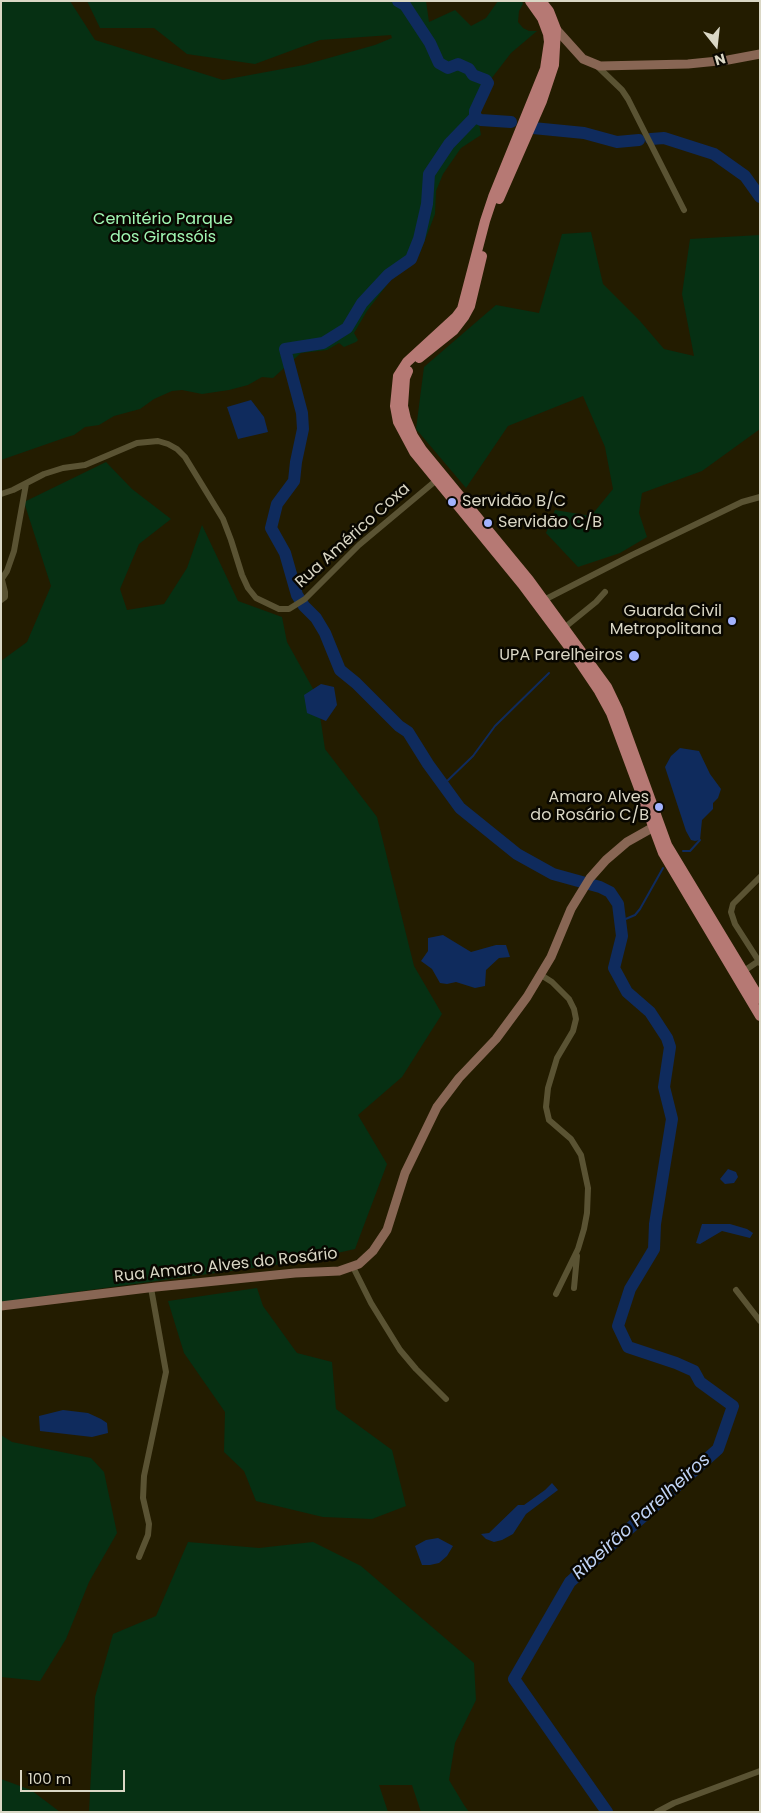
<!DOCTYPE html>
<meta charset="utf-8">
<style>
body{margin:0}
#map{position:relative;width:761px;height:1813px;overflow:hidden;background:#231c00;font-family:Poppins,sans-serif}
canvas{display:block}
.frame{position:absolute;inset:0;border:2px solid #dad7c5;pointer-events:none}
.north{position:absolute;left:691px;top:20px;width:50px;height:50px;-webkit-text-stroke:4px #090700;paint-order:stroke;rotate:164deg;font-size:14px;font-weight:700;line-height:20px;text-align:center;color:#dad7c5}
.north::after{content:'';display:block;margin:auto;width:18px;height:22px;background:#dad7c5;clip-path:polygon(50% 0,100% 100%,50% 72%,0 100%)}
.scale{position:absolute;left:20px;top:1770px;width:105px;height:22px;box-sizing:border-box;border:2px solid #dad7c5;border-top:0;padding-left:6px;font-size:15px;line-height:18px;white-space:nowrap;color:#dad7c5;-webkit-text-stroke:4px #090700;paint-order:stroke}
</style>
<div id="map">
<canvas width="761" height="1813"></canvas>
<div class="frame"></div>
<div class="north">N</div>
<div class="scale">100 m</div>
</div>
<script>
const context = document.querySelector('canvas').getContext('2d');
context.lineJoin = 'round';
function paint(path, color) {
  context.fillStyle = color;
  context.fill(path, 'evenodd');
}
function toPath(rows) {
  const path = new Path2D();
  for (const r of rows) {
    path.moveTo(r[0], r[1]);
    for (let i = 2; i < r.length; i += 2) path.lineTo(r[i], r[i + 1]);
  }
  return path;
}
function strokePath(path, color, width, dash) {
  context.strokeStyle = color;
  context.lineWidth = width;
  context.lineCap = dash ? 'butt' : 'round';
  context.setLineDash(dash || []);
  context.stroke(path);
}
function drawText(font, color, halo, rows, align = 'center') {
  context.font = font + ' Poppins,sans-serif';
  context.lineWidth = 5;
  context.setLineDash([]);
  context.textBaseline = 'middle';
  context.strokeStyle = halo;
  context.fillStyle = color;
  for (const [text, x, y, turn = 0] of rows) {
    context.save();
    context.translate(x, y);
    context.rotate((+turn || 0) * Math.PI / 180);
    context.textAlign = isNaN(turn) ? turn : align;
    if (halo) context.strokeText(text, 0, 0);
    context.fillText(text, 0, 0);
    context.restore();
  }
}
paint(toPath([
 [1,1,70,1,95,40,223,80,304,65,375,45,392,38,391,35,320,40,255,64,187,54,154,28,100,28,87,1,426,1,429,22,455,10,471,26,486,18,498,1,522,1,523,4,519,11,518,22,523,28,529,31,537,31,511,53,491,79,490,91,482,105,478,118,481,135,461,148,443,174,436,191,435,214,420,253,412,264,396,273,367,311,354,333,358,340,356,342,344,347,339,343,327,350,301,353,273,378,262,377,248,385,229,390,202,394,182,390,172,391,154,399,140,409,114,416,99,425,85,427,74,435,67,437,1,460],
 [591,232,603,284,640,321,664,349,694,356,682,294,690,239,760,235,760,429,702,471,642,493,639,513,647,537,620,553,578,567,546,533,555,510,591,516,613,489,605,447,583,396,508,426,466,488,416,429,424,367,496,305,539,313,562,234],
 [106,462,132,489,171,519,139,544,120,589,127,610,164,604,187,568,202,525,238,601,282,617,287,642,317,696,325,749,377,817,414,966,442,1014,402,1077,358,1115,387,1164,355,1249,297,1262,1,1302,1,661,27,642,51,586,24,502],
 [257,1288,263,1306,297,1353,332,1362,336,1409,392,1450,406,1506,372,1519,323,1517,256,1501,244,1471,224,1452,225,1412,184,1353,168,1301],
 [1,1435,12,1442,91,1458,104,1472,117,1533,89,1582,66,1639,40,1681,1,1677],
 [188,1542,259,1548,313,1542,361,1566,474,1663,476,1700,455,1743,449,1780,464,1805,469,1812,421,1812,412,1785,379,1785,388,1812,89,1812,95,1697,113,1634,156,1616],
 [1,1779,31,1790,60,1812,1,1812]
]), '#063013');
paint(toPath([
 [251,400,264,417,268,432,238,439,227,407],
 [321,684,334,687,337,705,326,721,307,713,304,695],
 [680,748,699,751,710,774,721,789,718,798,713,803,713,809,702,820,700,840,695,841,691,840,686,831,665,767,671,756],
 [443,935,471,952,496,945,506,945,510,957,499,958,486,970,485,986,475,988,456,982,447,984,440,983,432,969,421,961,428,951,428,938],
 [728,1169,736,1172,738,1177,734,1183,725,1184,720,1179],
 [702,1224,730,1224,747,1229,753,1233,750,1238,722,1231,700,1244,696,1243],
 [63,1410,88,1413,101,1419,107,1423,108,1433,92,1437,40,1431,39,1416],
 [552,1483,558,1490,526,1514,513,1534,502,1540,494,1542,486,1539,481,1534,489,1533,518,1505,524,1505,545,1490],
 [438,1538,453,1546,447,1556,439,1563,430,1565,422,1565,415,1546,426,1540]
]), '#0f2b5d');
strokePath(toPath([
 [443,785,473,756,495,726,549,673],
 [683,851,690,851,700,840],
 [621,921,635,915,640,909,663,868]
]), '#0f2b5d', 2);
strokePath(toPath([
 [398,1,405,5,430,43,439,63,448,68,458,64,469,69,473,75,486,80,488,83,475,111,475,117,449,144,429,174,427,204,419,239,411,259,388,275,362,303,347,328,323,343,285,349,302,413,303,429,296,462,294,481,277,504,271,528,285,553,297,595,304,606,316,618,325,633,340,670,356,683,399,726,408,732,428,764,460,808,517,854,553,874,600,887,610,892,618,904,622,936,614,968,627,992,650,1012,667,1038,670,1047,664,1087,672,1119,655,1224,654,1249,630,1289,618,1326,628,1347,676,1363,694,1371,700,1382,733,1406,718,1449,570,1582,514,1679,607,1812],
 [475,117,481,120,511,122],
 [533,128,584,133,617,142,639,140],
 [651,139,664,138,714,154,745,176,760,197]
]), '#0f2b5d', 12);
strokePath(toPath([
 [596,65,622,90,628,99,684,210],
 [1,494,13,490,44,474,63,468,85,465,137,443,158,441,168,444,177,449,185,457,223,519,231,540,242,575,248,588,256,598,279,609,289,609,305,599,359,545,439,478],
 [1,580,7,571,14,551,26,484],
 [1,600,5,597,5,592,2,580],
 [544,600,632,555,742,502,760,497],
 [564,628,596,602,605,592],
 [760,877,733,904,731,912,735,924,760,963],
 [741,973,760,960],
 [541,975,552,982,569,999,574,1009,576,1019,573,1031,557,1058,548,1088,546,1107,549,1120,571,1139,581,1155,588,1188,587,1213,584,1229,578,1249,556,1294],
 [353,1267,371,1303,400,1350,416,1369,446,1399],
 [574,1288,577,1256],
 [736,1290,760,1321],
 [139,1557,148,1535,149,1524,143,1498,144,1476,166,1372,151,1288],
 [657,1812,674,1803,760,1771]
]), '#5a5333', 6);
strokePath(toPath([
 [556,29,583,59,600,66,688,64,728,60,760,54],
 [1,1306,156,1287,295,1273,339,1271,359,1264,373,1251,387,1230,405,1173,437,1107,459,1078,496,1039,527,997,551,957,571,909,590,878,606,860,627,842,659,824]
]), '#886654', 9);
strokePath(toPath([
 [530,1,542,18,548,34,549,42,545,69,493,197,485,221,462,309,456,317,407,362,398,376,395,406,398,422,414,452,522,584,572,651,599,691,611,713,663,853,760,1016],
 [499,199,542,101,554,65,556,29,549,11,541,1],
 [419,358,454,330,464,317,470,306,482,256],
 [408,371,405,378,403,406,406,419,413,436,422,450,529,580,607,687,618,710,667,845,760,999]
]), '#b67974', 10);
for (const [x, y, r, color] of [
 [452,502,5,"#a2b2fd"],
 [488,523,5,"#a2b2fd"],
 [732,621,5,"#a2b2fd"],
 [634,656,6,"#a2b2fd"],
 [659,807,5,"#a2b2fd"]
]) {
  const dot = new Path2D();
  dot.arc(x, y, r, 0, 2 * Math.PI);
  context.fillStyle = color;
  context.fill(dot);
  strokePath(dot, '#090700', 2);
}
drawText('16px', '#a1f7b3', '#090700', [
 ["Cemitério Parque",163,220],
 ["dos Girassóis",163,238]
]);
drawText('16px', '#dad7c5', '#090700', [
 ["Servidão B/C",462,502,"left"],
 ["Servidão C/B",498,523,"left"],
 ["Guarda Civil",722,612],
 ["Metropolitana",722,630],
 ["UPA Parelheiros",623,656],
 ["Amaro Alves",649,798],
 ["do Rosário C/B",649,816]
], 'right');
drawText('16px', '#dad7c5', '#090700', [
 ["Rua Américo Coxa",353,536,-42],
 ["Rua Amaro Alves do Rosário",226,1266,-6]
]);
drawText('italic 18px', '#c1d4f5', '#090700', [
 ["Ribeirão Parelheiros",642,1517,-42]
]);
</script>
